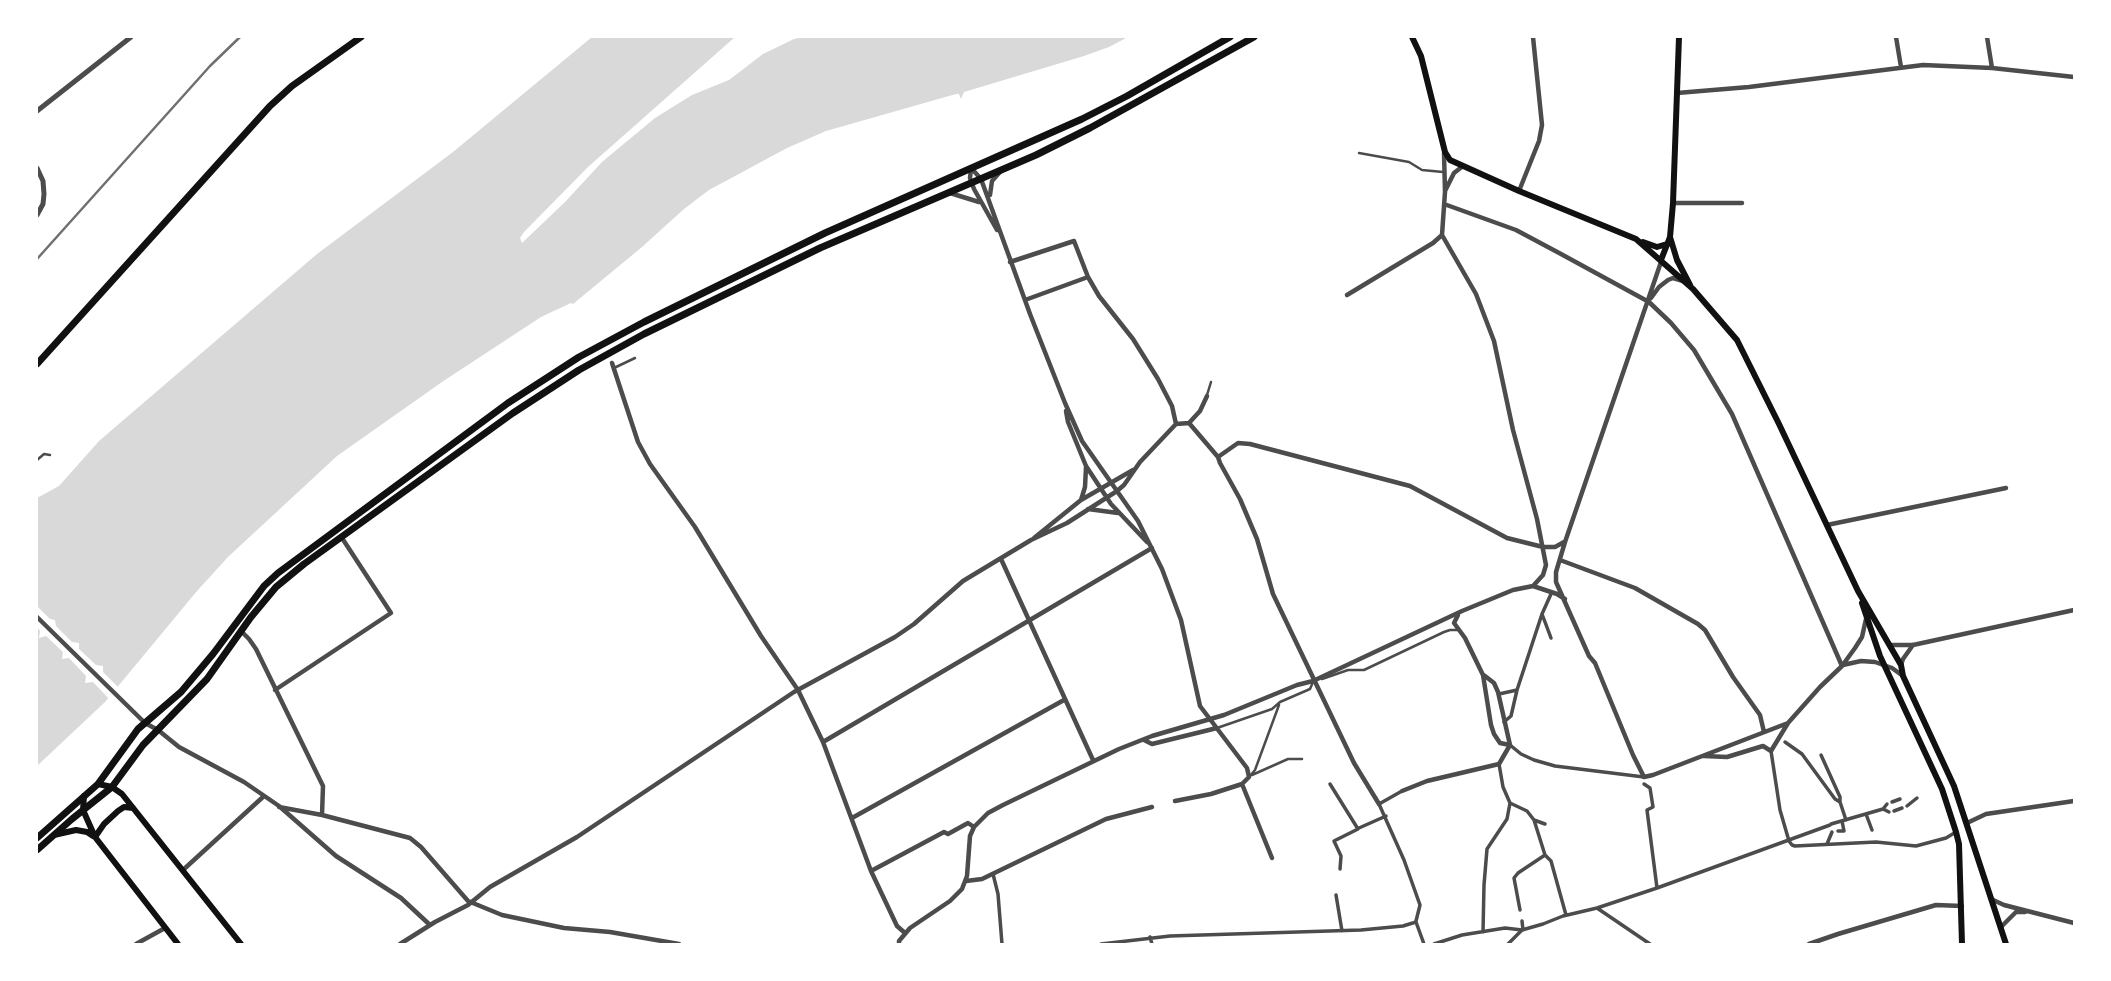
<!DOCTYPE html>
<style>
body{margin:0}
#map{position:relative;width:2111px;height:981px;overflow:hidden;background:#fff;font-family:Karla,sans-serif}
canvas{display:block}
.frame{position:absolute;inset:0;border:38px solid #fff;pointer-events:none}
</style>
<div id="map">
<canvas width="2111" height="981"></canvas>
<div class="frame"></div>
</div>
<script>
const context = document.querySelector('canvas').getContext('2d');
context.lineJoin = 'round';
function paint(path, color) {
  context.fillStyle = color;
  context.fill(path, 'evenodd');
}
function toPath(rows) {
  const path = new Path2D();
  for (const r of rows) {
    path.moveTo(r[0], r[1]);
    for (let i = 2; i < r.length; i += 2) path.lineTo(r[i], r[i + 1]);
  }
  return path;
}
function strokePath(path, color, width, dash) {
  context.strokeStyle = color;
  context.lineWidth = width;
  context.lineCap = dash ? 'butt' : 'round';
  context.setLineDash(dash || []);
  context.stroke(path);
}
paint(toPath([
 [592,37,735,37,588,167,524,232,520,238,522,243,565,202,602,162,655,118,692,95,729,80,763,54,794,39,802,37,1128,37,1109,47,1084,56,964,92,961,99,959,94,956,94,826,131,787,148,709,190,684,209,642,247,573,304,571,303,541,317,442,382,337,456,228,557,197,591,105,702,37,766,37,498,59,486,99,441,317,254,453,152]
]), '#d9d9d9');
paint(toPath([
 [37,606,50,619,55,620,56,626,72,642,79,643,79,649,96,665,103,666,103,672,120,689,111,701,93,682,85,683,86,676,69,658,62,659,63,652,46,636,39,638,40,631,37,627]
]), '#fff');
strokePath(toPath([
 [1359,153,1409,162,1422,170,1443,172],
 [614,368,635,358],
 [1207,395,1211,382],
 [37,460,44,454,50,455],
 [1322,679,1348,670,1364,670,1444,632,1450,630,1459,630],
 [1217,728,1272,709,1280,702,1310,689,1313,682],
 [1252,775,1288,759,1302,759],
 [1250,776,1255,770,1279,705]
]), '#4c4c4c', 2.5);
strokePath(toPath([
 [1542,614,1551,638],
 [1499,694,1517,690],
 [1504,722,1511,716,1517,690,1542,614,1551,594],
 [1785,742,1802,754,1835,799,1840,802,1846,820],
 [1510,745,1521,754,1534,760,1555,766,1644,777],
 [1771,751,1780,810,1789,841,1792,845,1795,846,1876,842,1916,846,1946,838,1956,832],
 [1821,755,1840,797,1840,802],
 [1330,784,1358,829,1334,841,1341,856,1340,869],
 [1644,784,1650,788,1653,807,1647,810,1657,888],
 [1402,791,1379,804,1404,860,1420,905,1416,921],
 [1892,802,1900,799],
 [1510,803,1527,811,1534,820,1545,824],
 [1907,806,1917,798],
 [1883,809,1889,812],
 [1894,811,1902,808],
 [1866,814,1872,830],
 [1534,820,1545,855,1551,861,1566,915],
 [1831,824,1883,809,1887,804],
 [1359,828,1386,816],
 [1838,831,1844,831,1842,821],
 [1827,844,1832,832],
 [993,874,998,894,1002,944],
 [1336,895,1342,931],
 [1597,908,1650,944],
 [1520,910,1514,878,1518,873,1545,855],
 [1522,921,1523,930],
 [1416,922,1424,944],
 [1483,932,1484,885,1487,849,1507,819,1510,803,1503,787,1499,764],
 [1150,937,1152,944],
 [1101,944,1170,936,1361,930,1403,926,1416,922],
 [1434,944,1462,935,1505,928,1522,930,1543,924,1563,916,1597,908,1657,888,1830,825],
 [1508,944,1522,930]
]), '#4c4c4c', 3.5);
strokePath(toPath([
 [1896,37,1901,67],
 [1987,37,1992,68],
 [1677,93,1749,87,1923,65,1992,68,2074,77],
 [1444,153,1445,192,1442,235,1476,294,1494,341,1513,430,1537,519,1546,565,1543,575,1533,586],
 [971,169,970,178,974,189,997,230],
 [972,169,981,179,1030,314,1065,403,1082,441,1138,521,1162,569,1181,620,1200,706,1247,768,1249,777,1242,784,1211,794,1175,801],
 [1445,191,1454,173,1463,166],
 [1519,191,1539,141,1542,125,1533,37],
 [950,193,979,202],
 [990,195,992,181,1000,172],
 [1673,203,1742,203],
 [1444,204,1516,230,1561,254,1649,302,1671,323,1694,350,1732,414,1842,666],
 [1010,262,1074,241,1088,277,1025,300],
 [1661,262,1565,542,1556,572,1556,582,1589,656,1595,663,1633,755,1644,777,1653,775,1788,723],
 [1088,277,1099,296,1133,339,1158,379,1172,406,1176,424],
 [1347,295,1433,243,1442,235],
 [1651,298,1659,287,1668,280,1673,278,1683,281],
 [612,363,638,442,650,464,695,527,761,636,798,690,823,742,871,871,897,926,905,933],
 [1066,411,1068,422,1086,466,1111,504,1147,542],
 [1189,423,1218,457,1220,463,1240,499,1257,539,1273,594,1354,763,1379,804],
 [1189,423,1200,411,1207,396],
 [1218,457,1238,443,1250,444,1410,486,1507,538,1543,547,1555,547,1564,542],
 [1081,500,1085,487,1086,467],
 [1088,509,1118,513],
 [1827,525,2006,488],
 [1034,538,1081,500,1133,470],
 [1001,559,1093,760],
 [1560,560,1635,588,1698,624,1705,630,1733,677,1760,715,1764,732],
 [1458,615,1454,623,1465,638,1483,675,1491,725,1494,734,1500,743,1510,745],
 [37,617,145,723,158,730,179,747,244,782,279,806,336,856,401,898,430,925],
 [241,631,249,639,256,649,323,786,322,815],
 [1890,645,1913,645,2074,610],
 [1843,665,1861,661,1875,662,1892,668,1903,676],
 [1901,665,1903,659,1913,645],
 [1485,676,1494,683,1498,692,1510,745],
 [275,690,391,613,342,538],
 [1144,740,1152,744,1217,728],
 [823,742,1152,548],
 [1704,756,1727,757,1763,746,1771,751,1788,723,1820,687,1842,666,1855,648,1862,637,1866,619],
 [1242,784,1272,858],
 [1402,791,1427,781,1499,764,1510,745],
 [279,807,322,815,410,838,421,847,468,901,502,915,564,928,610,932,679,944],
 [852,818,1064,700],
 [1967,823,1986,814,2074,801],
 [183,870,264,796],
 [871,871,944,832,948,834,968,823,974,827],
 [966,881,982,879,1106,819,1152,807],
 [1991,899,2004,905,2074,923],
 [2001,927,2016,912,2025,912],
 [136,944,165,928],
 [400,944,435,922,468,905,490,887,577,837,794,692,895,637,914,624,963,581,1031,540,1067,523,1117,491,1124,485,1140,462,1176,424,1189,423],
 [899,944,899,941,910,928,950,901,962,889,967,876,970,836,974,827,988,813,1003,805,1119,749,1152,736,1224,715,1297,685,1313,681,1462,611,1513,590,1533,586,1557,594,1565,599],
 [1809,944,1838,934,1936,905,1962,906]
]), '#4c4c4c', 4.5);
strokePath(toPath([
 [37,111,131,37],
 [37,168,43,181,44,194,43,204,37,215]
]), '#4c4c4c', 5);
strokePath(toPath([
 [1412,37,1421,56,1445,152,1450,160,1519,191,1636,239,1693,289,1737,340,1779,424,1858,591,1901,665,1903,676,1954,786,2006,944],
 [1670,237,1677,260,1690,285],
 [1643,242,1657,247,1667,244],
 [1661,260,1670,237,1673,203,1679,37],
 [1862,603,1880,656,1942,789,1956,832,1959,844,1962,944],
 [98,784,112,787,122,794,241,944],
 [84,796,83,810,95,837,178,944],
 [54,835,76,830,87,832,93,836],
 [95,837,104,824,118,811,124,807,133,808]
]), '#111', 6);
strokePath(toPath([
 [37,364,270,106,292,86,361,37],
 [37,838,98,784,138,729,181,692,213,654,264,586,278,573,508,403,579,357,644,322,825,233,1082,119,1127,96,1230,37],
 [37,850,72,819,112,787,143,745,207,679,251,617,276,587,304,564,513,413,579,370,644,334,820,248,1036,155,1090,128,1254,37]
]), '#111', 7);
strokePath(toPath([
 [37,259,210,66,240,37]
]), '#707070', 2.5);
</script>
